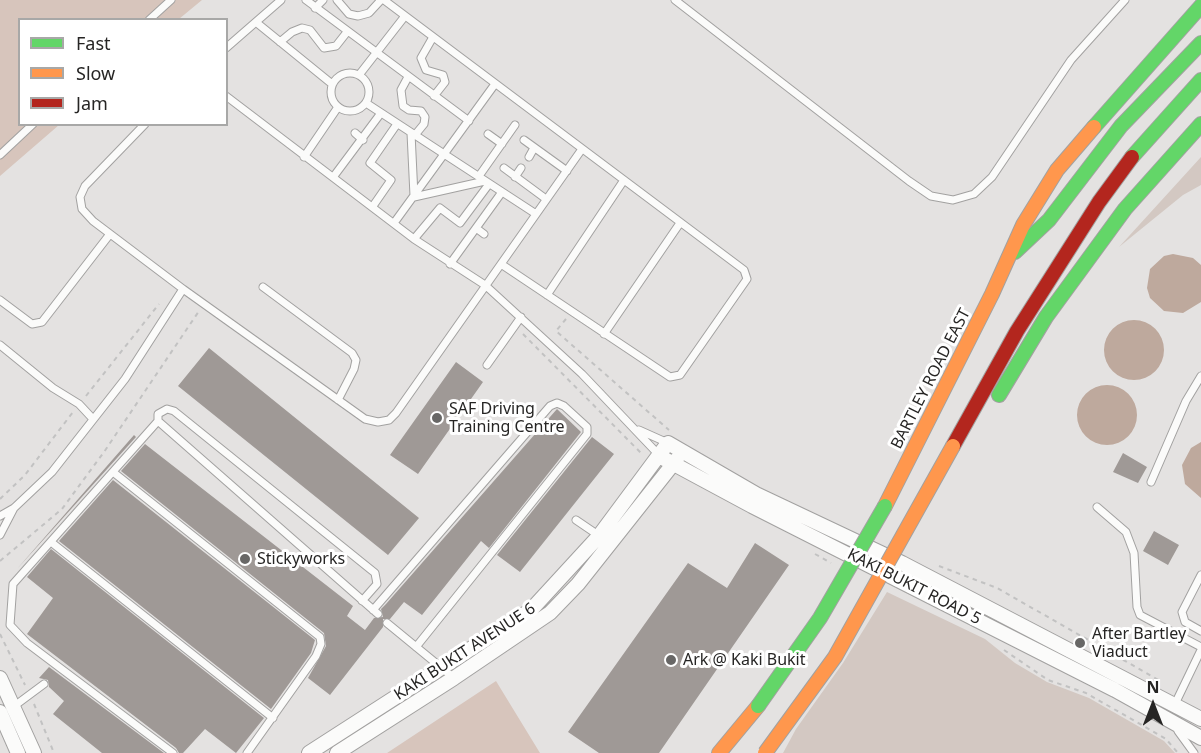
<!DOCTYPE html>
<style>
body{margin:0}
#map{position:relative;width:1201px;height:753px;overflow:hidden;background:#e4e2e1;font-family:"Noto Sans",sans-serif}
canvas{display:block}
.legend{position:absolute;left:18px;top:18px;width:210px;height:108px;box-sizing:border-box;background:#fff;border:2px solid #a8a8a7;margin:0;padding:8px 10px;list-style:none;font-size:18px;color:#262524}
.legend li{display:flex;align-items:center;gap:12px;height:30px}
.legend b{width:30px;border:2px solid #a8a8a7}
.north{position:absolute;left:1123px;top:675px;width:60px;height:60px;-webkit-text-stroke:4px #fff;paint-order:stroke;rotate:0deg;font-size:16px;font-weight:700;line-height:24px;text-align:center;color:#262524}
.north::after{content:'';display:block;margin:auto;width:21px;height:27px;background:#262524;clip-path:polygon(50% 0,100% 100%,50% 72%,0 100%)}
</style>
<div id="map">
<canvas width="1201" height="753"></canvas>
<ul class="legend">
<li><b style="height:8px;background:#63d668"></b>Fast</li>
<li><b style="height:8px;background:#ff974d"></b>Slow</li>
<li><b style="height:8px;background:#b3261e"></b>Jam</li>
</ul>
<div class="north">N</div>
</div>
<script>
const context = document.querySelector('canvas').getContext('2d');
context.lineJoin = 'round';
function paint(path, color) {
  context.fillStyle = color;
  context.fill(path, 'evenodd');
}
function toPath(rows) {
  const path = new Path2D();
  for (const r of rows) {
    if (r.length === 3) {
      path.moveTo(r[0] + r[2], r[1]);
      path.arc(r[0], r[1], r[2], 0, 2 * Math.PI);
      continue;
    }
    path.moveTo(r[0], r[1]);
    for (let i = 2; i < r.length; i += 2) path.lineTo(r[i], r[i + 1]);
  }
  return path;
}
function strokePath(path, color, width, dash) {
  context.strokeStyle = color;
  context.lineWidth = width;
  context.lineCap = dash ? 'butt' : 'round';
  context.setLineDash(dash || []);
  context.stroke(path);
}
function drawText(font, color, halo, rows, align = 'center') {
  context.font = font + ' "Noto Sans",sans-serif';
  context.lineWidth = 6;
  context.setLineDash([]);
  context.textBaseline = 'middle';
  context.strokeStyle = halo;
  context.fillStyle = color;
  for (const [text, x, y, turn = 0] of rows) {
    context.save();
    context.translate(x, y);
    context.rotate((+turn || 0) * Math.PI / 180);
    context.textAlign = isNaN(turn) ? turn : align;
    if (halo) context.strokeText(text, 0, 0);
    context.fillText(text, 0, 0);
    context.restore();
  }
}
paint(toPath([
 [1201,157,1201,185,1183,195,1119,247],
 [887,592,985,639,1015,663,1047,682,1089,698,1164,741,1175,753,783,753,796,729,843,663]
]), '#d3c8c2');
paint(toPath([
 [0,0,202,0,179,19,20,20,20,124,59,125,0,176],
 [496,681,540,753,387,753]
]), '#d7c5bc');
paint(toPath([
 [1173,254,1193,258,1201,265,1201,302,1183,313,1164,311,1150,298,1147,288,1150,269,1164,256],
 [1134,350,30],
 [1107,415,30],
 [1201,442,1201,498,1185,484,1182,465,1191,448]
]), '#bea99d');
paint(toPath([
 [209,348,419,518,388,555,178,386],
 [456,362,483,382,418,474,390,455],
 [557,409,581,432,489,548,481,541,422,615,404,602,390,619,383,619,383,627,330,695,308,678,326,646,324,633,121,471,145,444,353,606,347,616,365,630,374,618,383,617,381,609,386,604],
 [134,435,136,437,17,569],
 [592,437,614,454,520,572,497,555],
 [1123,453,1147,467,1138,483,1113,472],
 [113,480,315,640,311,653,271,709,59,541],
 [1154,531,1179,545,1168,565,1143,551],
 [755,543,789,565,659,753,599,753,568,732,688,563,727,588],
 [51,549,264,718,236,753,205,729,183,753,179,753,176,748,27,634,53,598,27,577],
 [49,667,164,753,102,753,53,714,64,701,49,687,48,680,39,678]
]), '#9f9996');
const lane = toPath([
 [306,0,469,121],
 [337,0,349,14,358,16,369,13,381,0],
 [384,0,744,270,747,279,680,375,670,377,501,264],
 [675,0,909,181,931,196,953,200,974,194,992,177,1071,60,1125,0],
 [315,8,323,0],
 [149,20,171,0],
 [257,23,332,84],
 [433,37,421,58,426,70,443,75,445,82,434,96],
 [280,42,292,32,302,28,310,30,324,48,336,46,347,32],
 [226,48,281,0],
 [350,92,19],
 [359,75,405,16],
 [408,77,401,90,403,106,409,110,421,111,425,117,424,124,415,135],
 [226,96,414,239,485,285,582,374,659,455],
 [366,103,536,214],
 [145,124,85,186,80,197,82,209,93,221,183,289,365,419,378,422,389,420,396,413,582,149],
 [355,133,363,140],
 [411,133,414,196],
 [488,134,502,144],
 [524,140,567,171],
 [0,155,33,124],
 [304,157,338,107],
 [529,157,534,148],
 [504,168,546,199],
 [334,176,381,113],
 [479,176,515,125],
 [515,177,521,168],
 [414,197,485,181],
 [373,206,391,180,370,163,397,124],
 [394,223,495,84],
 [476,228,484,234],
 [414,239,440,208,460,223,489,184],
 [450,264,502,192],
 [263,287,352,353,356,360,354,369,338,400],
 [547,295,624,180],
 [0,300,32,324,42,322,110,234],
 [604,334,680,223],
 [0,345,53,388,79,404,93,419],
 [487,365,521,317],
 [158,421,378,614],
 [639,430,668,443],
 [113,472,320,637,321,644,316,656,247,753],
 [1151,482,1186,401,1201,376],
 [1097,507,1126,532,1134,553,1137,607,1140,615,1201,647],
 [0,516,14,508,52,472,125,379,183,289],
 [576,520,601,537],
 [0,535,14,508],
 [51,542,273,718],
 [1201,575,1182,612,1185,622,1201,631],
 [373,610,550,406,557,403,564,406,587,427,587,434,416,647],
 [387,623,454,678],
 [1175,704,1201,650],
 [13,707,44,684],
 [1178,731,1194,753],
 [173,753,27,643,10,625,13,584,158,421,158,414,167,409,174,411,375,573,377,584,362,601]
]);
const street = toPath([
 [659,456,752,506,1115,690,1201,738],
 [0,678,34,753],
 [0,712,18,753],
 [309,753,531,610,599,536,668,443,756,494,902,563,1201,719],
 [337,753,454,678,550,613,578,584,677,459]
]);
const fast = toPath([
 [1094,127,1201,6],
 [1132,157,1201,80],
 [1015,252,1049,220,1121,126,1201,43],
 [999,395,1046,317,1125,209,1201,124]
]);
const slow = toPath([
 [885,506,992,294,1023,225,1057,170,1094,127],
 [719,753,758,706]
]);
const jam = toPath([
 [953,446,1017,331,1099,202,1132,157]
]);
strokePath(lane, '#a2a1a0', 9);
strokePath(street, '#a2a1a0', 16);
strokePath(fast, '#a2a1a0', 16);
strokePath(slow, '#a2a1a0', 16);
strokePath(jam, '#a2a1a0', 16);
strokePath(toPath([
 [566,319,556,331,669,430],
 [523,334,643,455],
 [86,396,159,304],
 [0,499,25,475,73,412],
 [815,554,831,563],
 [0,561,62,509,104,452,199,311],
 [939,566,997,588,1162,682],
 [0,634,25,685],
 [1004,650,1048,680,1086,693,1166,739,1178,753],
 [34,704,54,753]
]), '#c2c2c2', 2, [4.5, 4.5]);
strokePath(lane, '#fbfbfa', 7);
strokePath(street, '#fbfbfa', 14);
strokePath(fast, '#63d668', 14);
strokePath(slow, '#ff974d', 14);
strokePath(jam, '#b3261e', 14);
const fastBridge = toPath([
 [758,706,820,618,885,506]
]);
const slowBridge = toPath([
 [765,753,835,657,953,446]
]);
strokePath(fastBridge, '#a2a1a0', 16, []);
strokePath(slowBridge, '#a2a1a0', 16, []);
strokePath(fastBridge, '#63d668', 14);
strokePath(slowBridge, '#ff974d', 14);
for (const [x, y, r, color] of [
 [437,418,6,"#686766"],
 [245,559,6,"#686766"],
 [1080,643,6,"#686766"],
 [671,660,6,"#686766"]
]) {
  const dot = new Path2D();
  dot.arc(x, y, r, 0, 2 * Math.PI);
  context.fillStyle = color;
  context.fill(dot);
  strokePath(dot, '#fff', 2);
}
drawText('16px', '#262524', '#fff', [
 ["BARTLEY ROAD EAST",931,379,-63],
 ["KAKI BUKIT ROAD 5",914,587,27],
 ["KAKI BUKIT AVENUE 6",465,652,-33]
]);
drawText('16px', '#262524', '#fff', [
 ["SAF Driving",449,409],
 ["Training Centre",449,427],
 ["Stickyworks",257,559],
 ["After Bartley",1092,634],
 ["Viaduct",1092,652],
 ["Ark @ Kaki Bukit",683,660]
], 'left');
</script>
